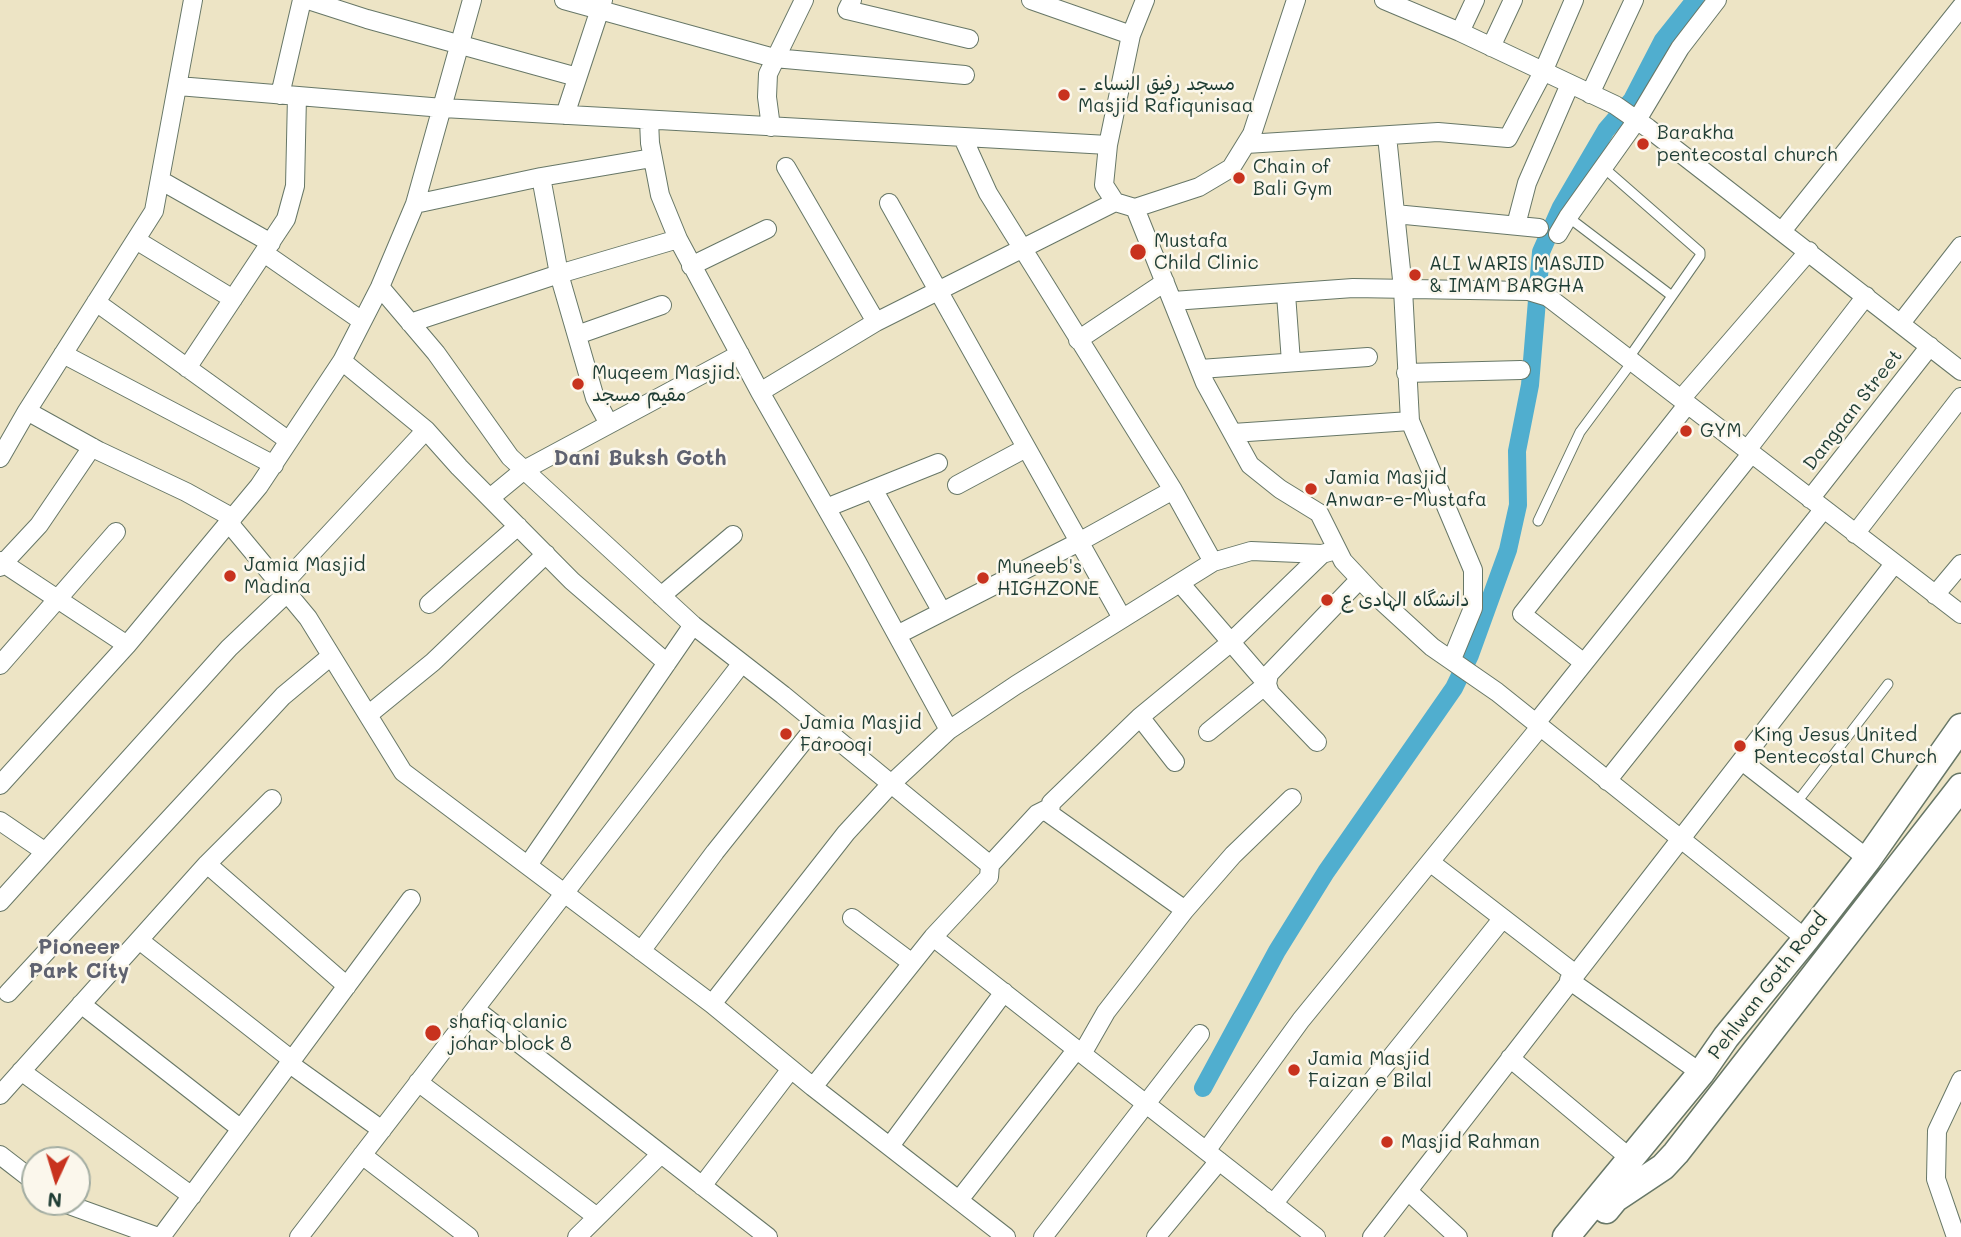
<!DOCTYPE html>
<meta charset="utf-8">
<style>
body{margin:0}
#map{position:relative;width:1961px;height:1237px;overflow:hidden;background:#ede4c5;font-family:Mali,sans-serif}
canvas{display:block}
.north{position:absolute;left:21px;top:1146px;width:70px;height:70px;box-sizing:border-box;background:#fbf7ec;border:2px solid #a3ada2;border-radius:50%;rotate:184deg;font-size:19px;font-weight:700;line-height:28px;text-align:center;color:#1f3d34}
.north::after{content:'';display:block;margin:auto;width:24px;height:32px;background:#c8321e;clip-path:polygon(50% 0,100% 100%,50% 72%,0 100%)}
</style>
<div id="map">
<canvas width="1961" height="1237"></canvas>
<div class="north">N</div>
</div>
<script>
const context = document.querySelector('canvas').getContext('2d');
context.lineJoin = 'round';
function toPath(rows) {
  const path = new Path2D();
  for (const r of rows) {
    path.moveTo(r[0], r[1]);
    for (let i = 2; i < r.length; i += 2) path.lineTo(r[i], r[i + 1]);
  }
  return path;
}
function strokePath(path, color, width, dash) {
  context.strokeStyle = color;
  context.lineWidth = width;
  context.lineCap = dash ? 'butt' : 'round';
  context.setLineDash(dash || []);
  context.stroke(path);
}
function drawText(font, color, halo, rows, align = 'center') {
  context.font = font + ' Mali,"Playpen Sans Arabic",sans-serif';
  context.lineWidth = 5;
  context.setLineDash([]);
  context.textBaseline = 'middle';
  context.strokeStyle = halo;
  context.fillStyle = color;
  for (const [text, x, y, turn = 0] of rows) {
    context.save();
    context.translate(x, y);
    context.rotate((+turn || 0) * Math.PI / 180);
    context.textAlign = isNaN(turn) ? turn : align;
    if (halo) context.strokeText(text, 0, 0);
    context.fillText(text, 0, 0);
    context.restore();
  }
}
strokePath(toPath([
 [1203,1088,1277,951,1326,872,1454,688,1470,655,1508,550,1518,505,1517,451,1530,385,1541,252,1561,207,1606,130,1632,100,1663,40,1695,0]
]), '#50aecf', 18);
const service = toPath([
 [1604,168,1700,252,1700,256,1628,359],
 [1568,217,1672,296],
 [1538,521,1580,432,1632,362],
 [1797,802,1888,684]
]);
const minor = toPath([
 [308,0,367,19,577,77],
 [564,0,774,58,965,75],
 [852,0,847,10,969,39],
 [1031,0,1131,35],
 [1145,0,1131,35,1122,78,1108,145,1104,185,1115,202,1135,208,1205,383,1250,465,1280,489,1319,513,1343,561,1373,593,1432,647,1497,692,1806,939],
 [1384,0,1460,32,1615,105,1648,128,1961,371],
 [1460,32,1475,0],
 [1491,47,1513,0],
 [178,86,443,108,1108,145],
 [1590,94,1634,0],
 [280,95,302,0],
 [565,115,603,0],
 [649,120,650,143,660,195,678,239,760,392,857,562,949,730],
 [771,127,767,97,768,74,804,0],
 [1387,136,1403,289,1410,421,1473,570,1473,608,1452,659],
 [963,138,988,193,1173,490,1213,562],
 [1246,144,1438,132,1508,138,1543,72,1574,0],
 [786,167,876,322],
 [541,177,559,274,595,398,609,424],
 [160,180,271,243],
 [889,203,1122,618],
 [415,204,541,177,652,158],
 [1135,208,1199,187,1231,168,1252,134,1296,0],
 [1395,214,1539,228],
 [1516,225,1527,183,1570,84],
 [1782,231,1961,7],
 [1558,234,1568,217,1637,120,1680,48,1717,0],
 [136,240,233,299],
 [264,253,362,321],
 [691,266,767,229],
 [380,287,436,353,510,457,693,625,783,695,990,865,989,877,933,937,813,1087],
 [1286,294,1291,362],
 [1173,301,1353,288,1528,291,1548,297,1961,614],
 [96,302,289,441],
 [410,323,559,274,678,239],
 [1901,323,1961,246],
 [577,335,662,305],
 [1078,340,1165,282],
 [63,354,274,465],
 [342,361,426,430,459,467,572,581,667,663],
 [187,368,286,219,295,186,297,96],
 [1200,369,1368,357],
 [1406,373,1521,370],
 [760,392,876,322,1115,202],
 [1681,399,1809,251],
 [27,411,99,451,186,492,233,518],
 [1233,433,1410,421],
 [1747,450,1866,296],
 [0,458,27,411,154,211,193,0],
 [957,485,1026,448],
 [873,489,942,612],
 [490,498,524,470,740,354],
 [1810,499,1930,346],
 [826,508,938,463],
 [229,523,308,618,403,772,712,1004,813,1087,1006,1237],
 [1855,534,1961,397],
 [0,561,127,645],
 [0,567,39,525,92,447],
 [1180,583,1267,684,1208,732],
 [281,586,426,430],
 [1935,595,1961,564],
 [661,596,733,535],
 [429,604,518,526],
 [897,635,1079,542,1173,490],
 [1584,663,1522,614,1687,405],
 [0,665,116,532],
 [368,715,433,662,546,554],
 [1140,717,1175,762],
 [1536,723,1751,454],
 [1317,742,1270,693,1267,684,1269,674,1360,579],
 [1742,761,1868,859],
 [1607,781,1823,510],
 [0,785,127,645,259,486,342,361,380,287,415,204,472,0],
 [0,821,44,851],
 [1430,862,1574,973],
 [207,864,347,986],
 [528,865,693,625],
 [990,865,1037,814,1049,808],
 [0,902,229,648,287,593],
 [1185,910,1050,814,1051,803,1140,717,1230,643,1322,554],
 [852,918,912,963],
 [933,937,1316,1237],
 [139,940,292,1060],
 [641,951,715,852,818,723],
 [1569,980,1701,1073],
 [8,993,283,696,331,656],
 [81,1004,241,1129],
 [712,1004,846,833,891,784,949,730,1016,685,1213,562,1251,551,1322,554,1336,550],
 [475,1009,768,1237],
 [1082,1054,1106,1012,1185,910,1233,855,1292,798],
 [1510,1058,1631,1159],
 [290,1064,382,1130],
 [21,1071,192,1196],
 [418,1082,597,1217],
 [0,1095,207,864,272,799],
 [890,1146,1004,992],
 [1206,1151,1301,1020,1540,727],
 [0,1155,35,1182],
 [362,1155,469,1237],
 [702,1186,791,1069],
 [1408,1191,1458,1237],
 [959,1200,1077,1049],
 [61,1202,158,1237],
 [1273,1204,1503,918],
 [161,1237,411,899],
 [299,1237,742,663],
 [577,1237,661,1154],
 [1043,1237,1200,1034],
 [1156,1237,1219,1161],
 [1372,1237,1894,564],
 [1956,1237,1936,1179,1937,1131,1961,1080]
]);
const secondary = toPath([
 [1606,1210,1615,1199,1663,1167,1676,1153,1961,787],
 [1566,1237,1701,1073,1726,1037,1806,939,1868,859,1961,727]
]);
strokePath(service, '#677767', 11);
strokePath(minor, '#677767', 20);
strokePath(secondary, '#677767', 29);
strokePath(service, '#fff', 9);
strokePath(minor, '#fff', 18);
strokePath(secondary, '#fff', 26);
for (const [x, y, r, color] of [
 [1064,95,7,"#c8321e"],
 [1643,144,7,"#c8321e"],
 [1239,178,7,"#c8321e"],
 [1138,252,9,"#c8321e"],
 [1415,275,7,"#c8321e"],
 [578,384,7,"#c8321e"],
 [1686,431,7,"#c8321e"],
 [1311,489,7,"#c8321e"],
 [230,576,7,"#c8321e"],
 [983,578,7,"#c8321e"],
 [1327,600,7,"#c8321e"],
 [786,734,7,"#c8321e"],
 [1740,746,7,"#c8321e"],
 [433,1033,9,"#c8321e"],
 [1294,1070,7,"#c8321e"],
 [1387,1142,7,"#c8321e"]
]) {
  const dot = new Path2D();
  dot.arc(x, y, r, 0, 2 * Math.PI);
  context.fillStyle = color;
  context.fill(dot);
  strokePath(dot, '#fbf7ec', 2.5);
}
drawText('19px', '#1f3d34', '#fbf7ec', [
 ["مسجد رفیق النساء ۔",1078,84],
 ["Masjid Rafiqunisaa",1078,106],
 ["Barakha",1657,133],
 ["pentecostal church",1657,155],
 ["Chain of",1253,167],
 ["Bali Gym",1253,189],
 ["Mustafa",1154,241],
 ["Child Clinic",1154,263],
 ["ALI WARIS MASJID",1429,264],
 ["& IMAM BARGHA",1429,286],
 ["Muqeem Masjid.",592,373],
 ["مقیم مسجد",592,395],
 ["GYM",1700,431],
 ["Jamia Masjid",1325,478],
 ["Anwar-e-Mustafa",1325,500],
 ["Jamia Masjid",244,565],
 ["Madina",244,587],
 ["Muneeb's",997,567],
 ["HIGHZONE",997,589],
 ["دانشگاہ الہادی ع",1341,600],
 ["Jamia Masjid",800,723],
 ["Farooqi",800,745],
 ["King Jesus United",1754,735],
 ["Pentecostal Church",1754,757],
 ["shafiq clanic",449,1022],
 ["johar block 8",449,1044],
 ["Jamia Masjid",1308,1059],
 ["Faizan e Bilal",1308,1081],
 ["Masjid Rahman",1401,1142]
], 'left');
drawText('19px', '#1f3d34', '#fbf7ec', [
 ["Dangaan Street",1853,410,-52],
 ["Pehlwan Goth Road",1768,986,-52]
]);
drawText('bold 21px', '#5f6270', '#fbf7ec', [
 ["Dani Buksh Goth",640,459],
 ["Pioneer",79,948],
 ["Park City",79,972]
]);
</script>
